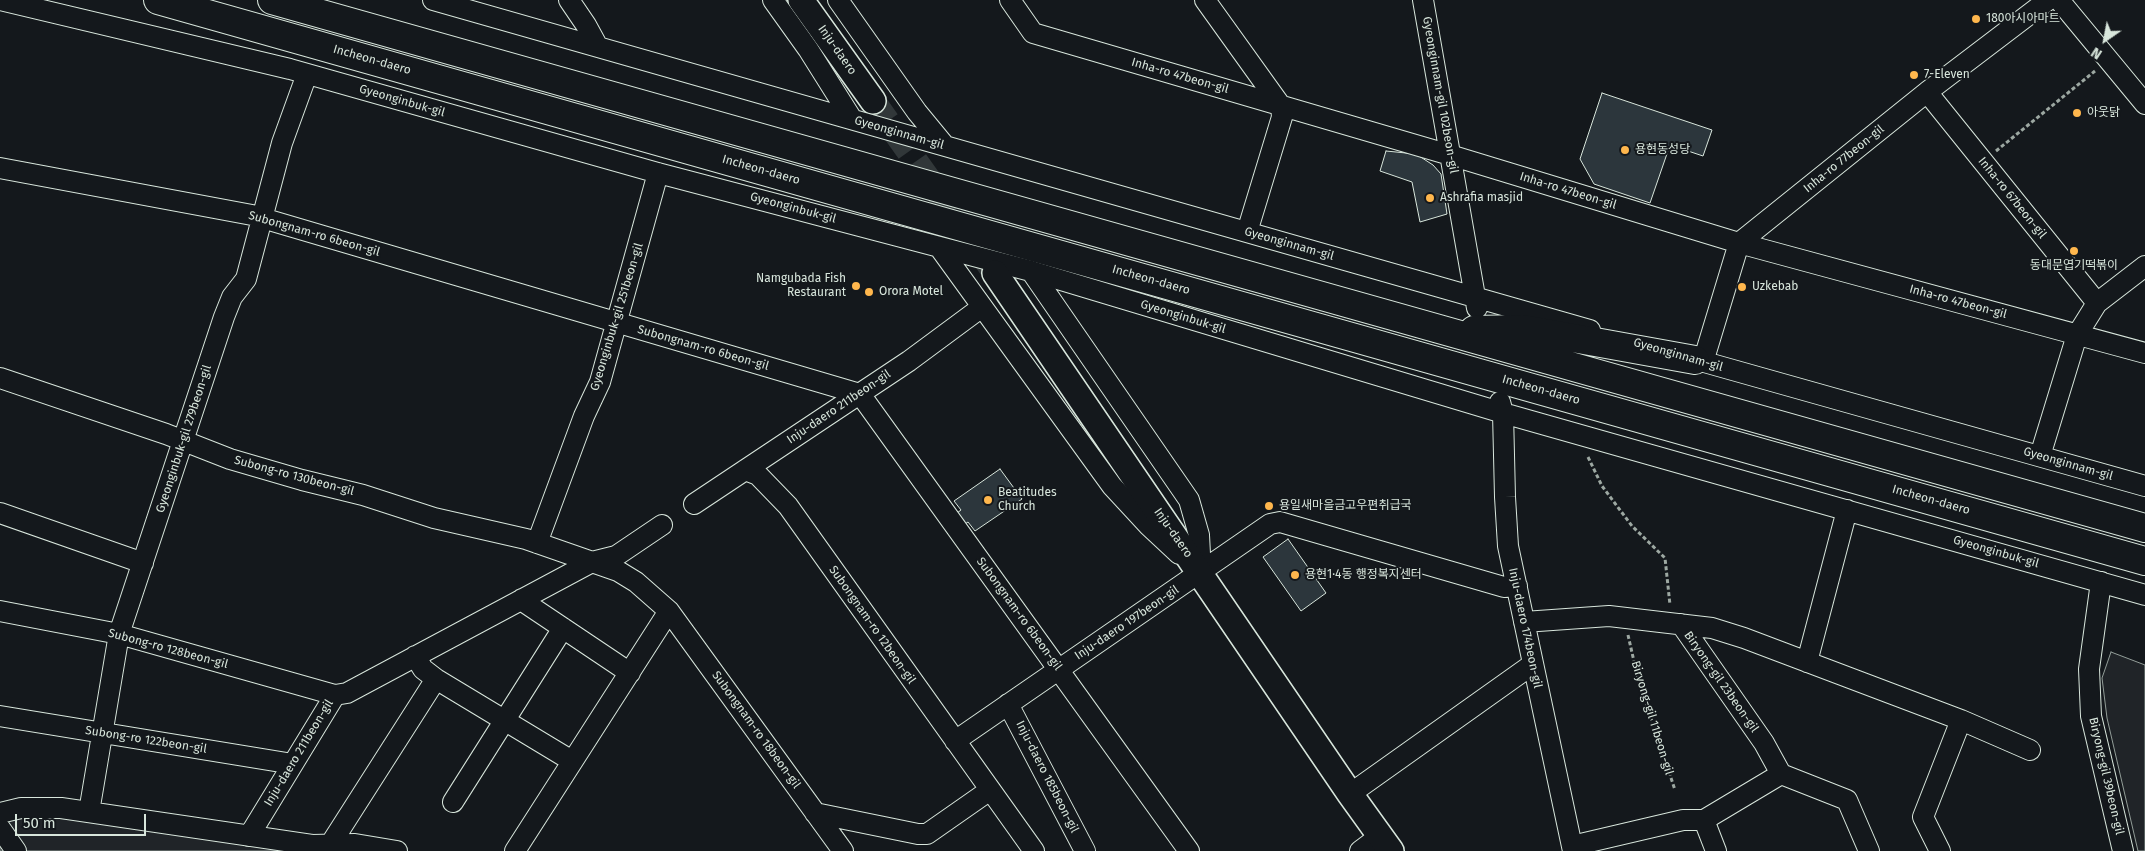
<!DOCTYPE html>
<meta charset="utf-8">
<style>
body{margin:0}
#map{position:relative;width:2145px;height:851px;overflow:hidden;background:#14181c;font-family:"Fira Sans",sans-serif}
canvas{display:block}
.north{position:absolute;left:2080px;top:15px;width:50px;height:50px;-webkit-text-stroke:4px #14181c;paint-order:stroke;rotate:213deg;font-size:14px;font-weight:700;line-height:20px;text-align:center;color:#d8e6dc}
.north::after{content:'';display:block;margin:auto;width:18px;height:22px;background:#d8e6dc;clip-path:polygon(50% 0,100% 100%,50% 72%,0 100%)}
.scale{position:absolute;left:15px;top:814px;width:131px;height:22px;box-sizing:border-box;border:2px solid #d8e6dc;border-top:0;padding-left:6px;font-size:15px;line-height:18px;white-space:nowrap;color:#d8e6dc;-webkit-text-stroke:4px #14181c;paint-order:stroke}
</style>
<div id="map">
<canvas width="2145" height="851"></canvas>
<div class="north">N</div>
<div class="scale">50 m</div>
</div>
<script>
const context = document.querySelector('canvas').getContext('2d');
context.lineJoin = 'round';
function paint(path, color) {
  context.fillStyle = color;
  context.fill(path, 'evenodd');
}
function toPath(rows) {
  const path = new Path2D();
  for (const r of rows) {
    path.moveTo(r[0], r[1]);
    for (let i = 2; i < r.length; i += 2) path.lineTo(r[i], r[i + 1]);
  }
  return path;
}
function strokePath(path, color, width, dash) {
  context.strokeStyle = color;
  context.lineWidth = width;
  context.lineCap = dash ? 'butt' : 'round';
  context.setLineDash(dash || []);
  context.stroke(path);
}
function drawText(font, color, halo, rows, align = 'center') {
  context.font = font + ' "Fira Sans","Noto Sans KR",sans-serif';
  context.lineWidth = 4;
  context.setLineDash([]);
  context.textBaseline = 'middle';
  context.strokeStyle = halo;
  context.fillStyle = color;
  for (const [text, x, y, turn = 0] of rows) {
    context.save();
    context.translate(x, y);
    context.rotate((+turn || 0) * Math.PI / 180);
    context.textAlign = isNaN(turn) ? turn : align;
    if (halo) context.strokeText(text, 0, 0);
    context.fillText(text, 0, 0);
    context.restore();
  }
}
const green = toPath([
 [2111,652,2145,665,2145,851,2138,851,2107,718,2102,678,2111,652],
 [66,812,341,851,0,851,0,813,66,812]
]);
paint(green, '#202428');
strokePath(green, '#939e99', 1);
const building = toPath([
 [1602,93,1712,130,1703,156,1670,145,1650,203,1594,184,1580,159,1602,93],
 [1386,151,1416,154,1433,165,1441,174,1447,214,1420,222,1412,182,1380,171,1386,151],
 [1000,469,1022,499,975,531,968,522,965,524,957,513,961,510,954,501,1000,469],
 [1288,539,1326,593,1301,611,1263,557,1288,539]
]);
paint(building, '#2c363c');
strokePath(building, '#d8e6dc', 1);
strokePath(toPath([
 [873,101,995,273]
]), '#313739', 25, [25, 12]);
const minor = toPath([
 [0,0,290,69,658,173,1031,271,1503,413,2145,595],
 [433,0,1590,330],
 [569,0,586,25,598,47],
 [773,0,808,49,852,119],
 [838,0,917,112,945,146],
 [1010,0,1033,33,1450,155,1739,243,2145,353],
 [1205,0,1281,106,1282,117,1247,232],
 [1423,0,1477,308],
 [2059,0,2145,104],
 [1927,92,2097,303],
 [0,168,252,215,860,394,1189,851],
 [939,247,1112,486,1149,526,1179,554],
 [1031,271,1189,500,1199,535,1201,573],
 [1683,356,2145,486],
 [1703,362,1739,243,1927,92,2048,0],
 [0,378,166,434,230,459,302,480,363,495,434,518,526,539,618,571,636,582,669,611,843,851],
 [1500,402,1503,413,1505,497,1508,546,1573,851],
 [2040,456,2077,335,2097,303,2145,266],
 [745,470,758,475,788,506,1034,851],
 [694,504,909,361,982,307],
 [0,513,143,563],
 [537,543,584,416,600,382,658,173],
 [2101,582,2089,669,2091,716,2123,851],
 [522,599,524,602,630,673],
 [0,611,119,634,335,695],
 [1524,622,1609,616,1712,628,1744,638,1961,720,2030,750],
 [1681,624,1764,743,1781,774,1847,800,1869,851],
 [415,656,423,669,436,679,572,761],
 [1807,662,1847,510],
 [1008,704,1085,851],
 [0,716,293,764],
 [955,741,1270,524,1280,522,1504,587,1517,586],
 [1350,794,1533,664],
 [453,802,563,628],
 [89,812,119,634,224,317,232,297,246,279,282,143,307,74],
 [0,813,21,808,61,808,312,845,355,844,397,851],
 [815,813,918,834,927,834,990,790],
 [1704,820,1716,851],
 [0,828,16,851],
 [249,836,335,695,347,693,592,562,616,556,662,525],
 [330,845,436,679],
 [1572,846,1683,820,1704,820,1781,774],
 [515,851,669,611],
 [1360,851,1380,836],
 [1940,851,1923,817,1961,720]
]);
const major = toPath([
 [801,0,873,101],
 [995,273,1350,794,1391,851]
]);
const highway = toPath([
 [158,0,2145,561],
 [272,0,2145,528],
 [1474,330,1523,329,1695,360]
]);
strokePath(minor, '#d8e6dc', 22);
strokePath(major, '#d8e6dc', 28);
strokePath(highway, '#d8e6dc', 30);
strokePath(toPath([
 [1996,151,2095,71],
 [1588,457,1602,486,1632,526,1665,558,1670,605],
 [1628,635,1638,679,1675,790]
]), '#9da8a2', 3, [4, 2.5]);
strokePath(minor, '#14181c', 20);
strokePath(major, '#14181c', 25);
strokePath(highway, '#14181c', 28);
for (const [x, y, r, color] of [
 [1976,19,5,"#ffb74d"],
 [1914,75,5,"#ffb74d"],
 [2077,113,5,"#ffb74d"],
 [1625,150,5,"#ffb74d"],
 [1430,198,5,"#ffb74d"],
 [2074,251,5,"#ffb74d"],
 [856,286,5,"#ffb74d"],
 [1742,287,5,"#ffb74d"],
 [869,292,5,"#ffb74d"],
 [988,500,5,"#ffb74d"],
 [1269,506,5,"#ffb74d"],
 [1295,575,5,"#ffb74d"]
]) {
  const dot = new Path2D();
  dot.arc(x, y, r, 0, 2 * Math.PI);
  context.fillStyle = color;
  context.fill(dot);
  strokePath(dot, '#14181c', 2);
}
drawText('12px', '#d8e6dc', '#14181c', [
 ["180아시아마트",1986,19],
 ["7-Eleven",1924,75],
 ["아웃닭",2087,113],
 ["용현동성당",1635,150],
 ["Ashrafia masjid",1440,198],
 ["동대문엽기떡볶이",2074,266,"center"],
 ["Namgubada Fish",846,279,"right"],
 ["Restaurant",846,293,"right"],
 ["Uzkebab",1752,287],
 ["Orora Motel",879,292],
 ["Beatitudes",998,493],
 ["Church",998,507],
 ["용일새마을금고우편취급국",1279,506],
 ["용현1·4동 행정복지센터",1305,575]
], 'left');
drawText('12px', '#d8e6dc', '#14181c', [
 ["Inju-daero",837,50,55],
 ["Incheon-daero",372,60,16],
 ["Inha-ro 47beon-gil",1180,76,16],
 ["Gyeonginnam-gil 102beon-gil",1440,95,80],
 ["Gyeonginbuk-gil",402,101,16],
 ["Gyeonginnam-gil",899,133,16],
 ["Inha-ro 77beon-gil",1844,159,-39],
 ["Incheon-daero",761,170,16],
 ["Inha-ro 47beon-gil",1568,191,17],
 ["Inha-ro 67beon-gil",2012,198,51],
 ["Gyeonginbuk-gil",793,208,15],
 ["Subongnam-ro 6beon-gil",314,234,16],
 ["Gyeonginnam-gil",1289,244,16],
 ["Incheon-daero",1151,280,16],
 ["Inha-ro 47beon-gil",1958,302,15],
 ["Gyeonginbuk-gil 251beon-gil",617,317,-73],
 ["Gyeonginbuk-gil",1183,317,17],
 ["Subongnam-ro 6beon-gil",703,348,16],
 ["Gyeonginnam-gil",1678,355,16],
 ["Incheon-daero",1541,390,16],
 ["Inju-daero 211beon-gil",839,407,-34],
 ["Gyeonginbuk-gil 279beon-gil",184,439,-72],
 ["Gyeonginnam-gil",2068,464,16],
 ["Subong-ro 130beon-gil",294,476,15],
 ["Incheon-daero",1931,500,16],
 ["Inju-daero",1173,533,55],
 ["Gyeonginbuk-gil",1996,552,16],
 ["Subongnam-ro 6beon-gil",1019,614,54],
 ["Inju-daero 197beon-gil",1127,623,-34],
 ["Subongnam-ro 12beon-gil",872,625,55],
 ["Inju-daero 174beon-gil",1525,628,78],
 ["Subong-ro 128beon-gil",168,649,15],
 ["Biryong-gil 23beon-gil",1721,682,55],
 ["Biryong-gil 11beon-gil",1652,718,73],
 ["Subongnam-ro 18beon-gil",756,730,54],
 ["Subong-ro 122beon-gil",146,740,9],
 ["Inju-daero 211beon-gil",299,753,-59],
 ["Biryong-gil 39beon-gil",2106,776,77],
 ["Inju-daero 185beon-gil",1047,777,63]
]);
</script>
